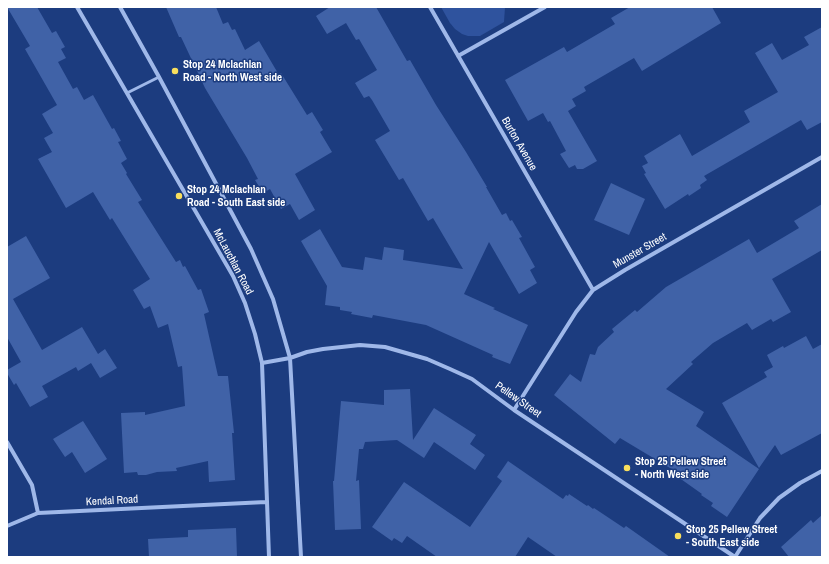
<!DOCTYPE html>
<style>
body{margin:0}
#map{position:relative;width:829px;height:564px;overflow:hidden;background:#1c3c7f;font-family:"Archivo Narrow",sans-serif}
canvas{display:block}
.frame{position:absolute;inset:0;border:8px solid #fff;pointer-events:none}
</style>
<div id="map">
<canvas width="829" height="564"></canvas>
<div class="frame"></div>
</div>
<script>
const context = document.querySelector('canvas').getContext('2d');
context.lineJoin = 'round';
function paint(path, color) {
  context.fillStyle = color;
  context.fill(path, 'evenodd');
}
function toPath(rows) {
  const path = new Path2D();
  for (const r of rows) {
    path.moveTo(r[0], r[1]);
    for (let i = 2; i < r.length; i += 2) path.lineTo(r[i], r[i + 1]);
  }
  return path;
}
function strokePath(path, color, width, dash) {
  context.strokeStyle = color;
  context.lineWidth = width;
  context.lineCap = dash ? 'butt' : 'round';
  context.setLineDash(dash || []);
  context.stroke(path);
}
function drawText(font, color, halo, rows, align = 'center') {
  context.font = font + ' "Archivo Narrow",sans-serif';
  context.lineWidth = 3;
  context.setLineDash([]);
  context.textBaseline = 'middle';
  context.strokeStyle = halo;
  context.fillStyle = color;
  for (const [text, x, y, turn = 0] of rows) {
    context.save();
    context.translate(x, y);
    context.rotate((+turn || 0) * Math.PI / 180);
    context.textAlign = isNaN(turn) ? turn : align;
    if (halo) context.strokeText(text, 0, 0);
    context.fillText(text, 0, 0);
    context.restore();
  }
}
paint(toPath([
 [441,7,505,7,504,22,480,36,468,36,462,34,455,29,450,23]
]), '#2f539e');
paint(toPath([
 [7,7,37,7,52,33,56,31,65,47,61,49,66,58,58,62,73,89,77,87,84,100,93,95,112,129,114,128,121,141,118,142,127,159,121,163,127,173,126,174,142,200,138,202,176,262,180,260,183,267,185,266,198,290,201,289,209,312,204,314,218,376,228,376,234,433,232,433,235,480,209,482,208,461,176,468,177,471,157,472,146,475,138,475,137,472,124,473,121,413,145,412,145,415,185,406,182,366,178,367,168,324,158,328,150,306,144,309,133,290,150,279,112,218,110,220,93,192,66,208,38,159,52,152,44,138,53,133,42,114,57,105,25,49,30,46],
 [166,7,216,7,223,24,228,22,232,30,235,29,245,50,259,41,279,75,281,73,307,115,312,112,323,130,320,132,332,152,295,174,315,210,299,220,290,204,281,209,270,189,263,193,255,180,258,179,247,158,205,88,181,37,179,37],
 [330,7,376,7,407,61,410,60,436,105,466,152,487,187,486,187,502,215,506,213,510,221,512,220,522,237,519,238,535,267,530,270,537,283,519,294,489,242,464,294,495,308,493,309,528,325,510,364,492,357,493,355,426,325,373,315,372,318,351,314,352,312,340,310,340,307,325,305,327,286,301,241,320,229,342,267,363,270,365,257,382,260,384,247,404,250,403,260,463,269,433,218,428,221,403,178,399,180,375,140,390,131,372,100,369,96,364,98,355,83,377,70,359,39,356,40,346,23,327,34,316,16],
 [630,7,712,7,721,23,642,71,634,58,584,87,586,91,572,99,576,106,568,111,597,161,583,169,577,169,575,165,569,168,560,154,566,151,550,121,548,122,543,113,528,121,505,80,564,47,567,52,615,24,611,18],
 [822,27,822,122,807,130,801,120,704,176,707,180,700,185,701,188,689,196,688,194,665,209,644,174,646,173,642,166,648,163,644,156,680,134,692,156,750,122,744,111,778,92,755,53,772,43,782,60,809,45,804,37],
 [611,183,645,199,629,235,594,220],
 [822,204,822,250,772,279,791,312,773,322,771,319,752,330,747,323,713,343,691,362,693,364,666,389,704,412,696,426,759,469,727,517,711,506,713,503,701,495,702,494,678,477,680,474,620,438,615,444,554,395,570,374,581,382,590,354,595,355,598,347,614,332,612,329,635,310,637,312,666,287,749,239,757,253,799,228,794,221],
 [26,236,50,278,13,299,42,350,82,327,98,354,105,349,117,368,100,378,91,363,78,371,76,367,42,386,48,397,30,407,16,383,14,385,7,373,7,370,21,362,7,337,7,247],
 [806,336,813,349,822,344,822,433,781,455,775,445,759,468,722,403,767,377,764,372,773,367,767,355,783,346,784,348],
 [410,389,413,440,434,408,476,435,470,444,485,455,475,470,434,442,424,458,397,440,365,442,363,449,359,449,356,481,359,480,361,529,335,530,333,481,334,481,341,401,384,405,384,390],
 [83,421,107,459,85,473,72,452,65,457,53,439],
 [508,461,563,499,566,495,568,496,569,494,587,506,588,505,593,509,594,508,624,528,626,526,670,557,557,557,528,537,515,557,437,557,407,536,402,543,394,538,392,541,372,527,404,482,470,527,502,481,497,477],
 [822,515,822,557,789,557,781,547,811,520,813,523],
 [236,528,237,557,149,557,148,539,188,537,188,530]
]), '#4062a7');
strokePath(toPath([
 [127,93,159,77]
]), '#9fb8e9', 3);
strokePath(toPath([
 [77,7,233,276,245,303,255,334,262,363,269,557],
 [120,7,159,77,251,249,273,299,290,358,301,557],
 [430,7,593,290],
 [458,56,545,7],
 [262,363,290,358,307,352,323,349,360,345,385,347,427,359,450,369,472,379,514,410,735,557],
 [514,410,576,312,593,290,625,270,822,157],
 [7,442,32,485,38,513,266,502],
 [7,526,38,513],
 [735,557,760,518,779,498,800,483,822,471]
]), '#9fb8e9', 4);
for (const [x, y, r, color] of [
 [175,71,4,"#f9df5d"],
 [179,196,4,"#f9df5d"],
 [627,468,4,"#f9df5d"],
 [678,536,4,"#f9df5d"]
]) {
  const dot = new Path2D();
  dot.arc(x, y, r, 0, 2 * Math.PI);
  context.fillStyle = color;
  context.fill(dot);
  strokePath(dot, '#1c3c7f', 1.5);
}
drawText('bold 11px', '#fff', '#1c3c7f', [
 ["Stop 24 Mclachlan",183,65],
 ["Road - North West side",183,78],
 ["Stop 24 Mclachlan",187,190],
 ["Road - South East side",187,203],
 ["Stop 25 Pellew Street",635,462],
 ["- North West side",635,475],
 ["Stop 25 Pellew Street",686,530],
 ["- South East side",686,543]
], 'left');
drawText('11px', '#fff', '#1c3c7f', [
 ["Burton Avenue",519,144,60],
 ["Munster Street",640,251,-30],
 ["McLauchlan Road",233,262,62],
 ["Pellew Street",518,400,35],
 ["Kendal Road",112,501,-3]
]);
</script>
